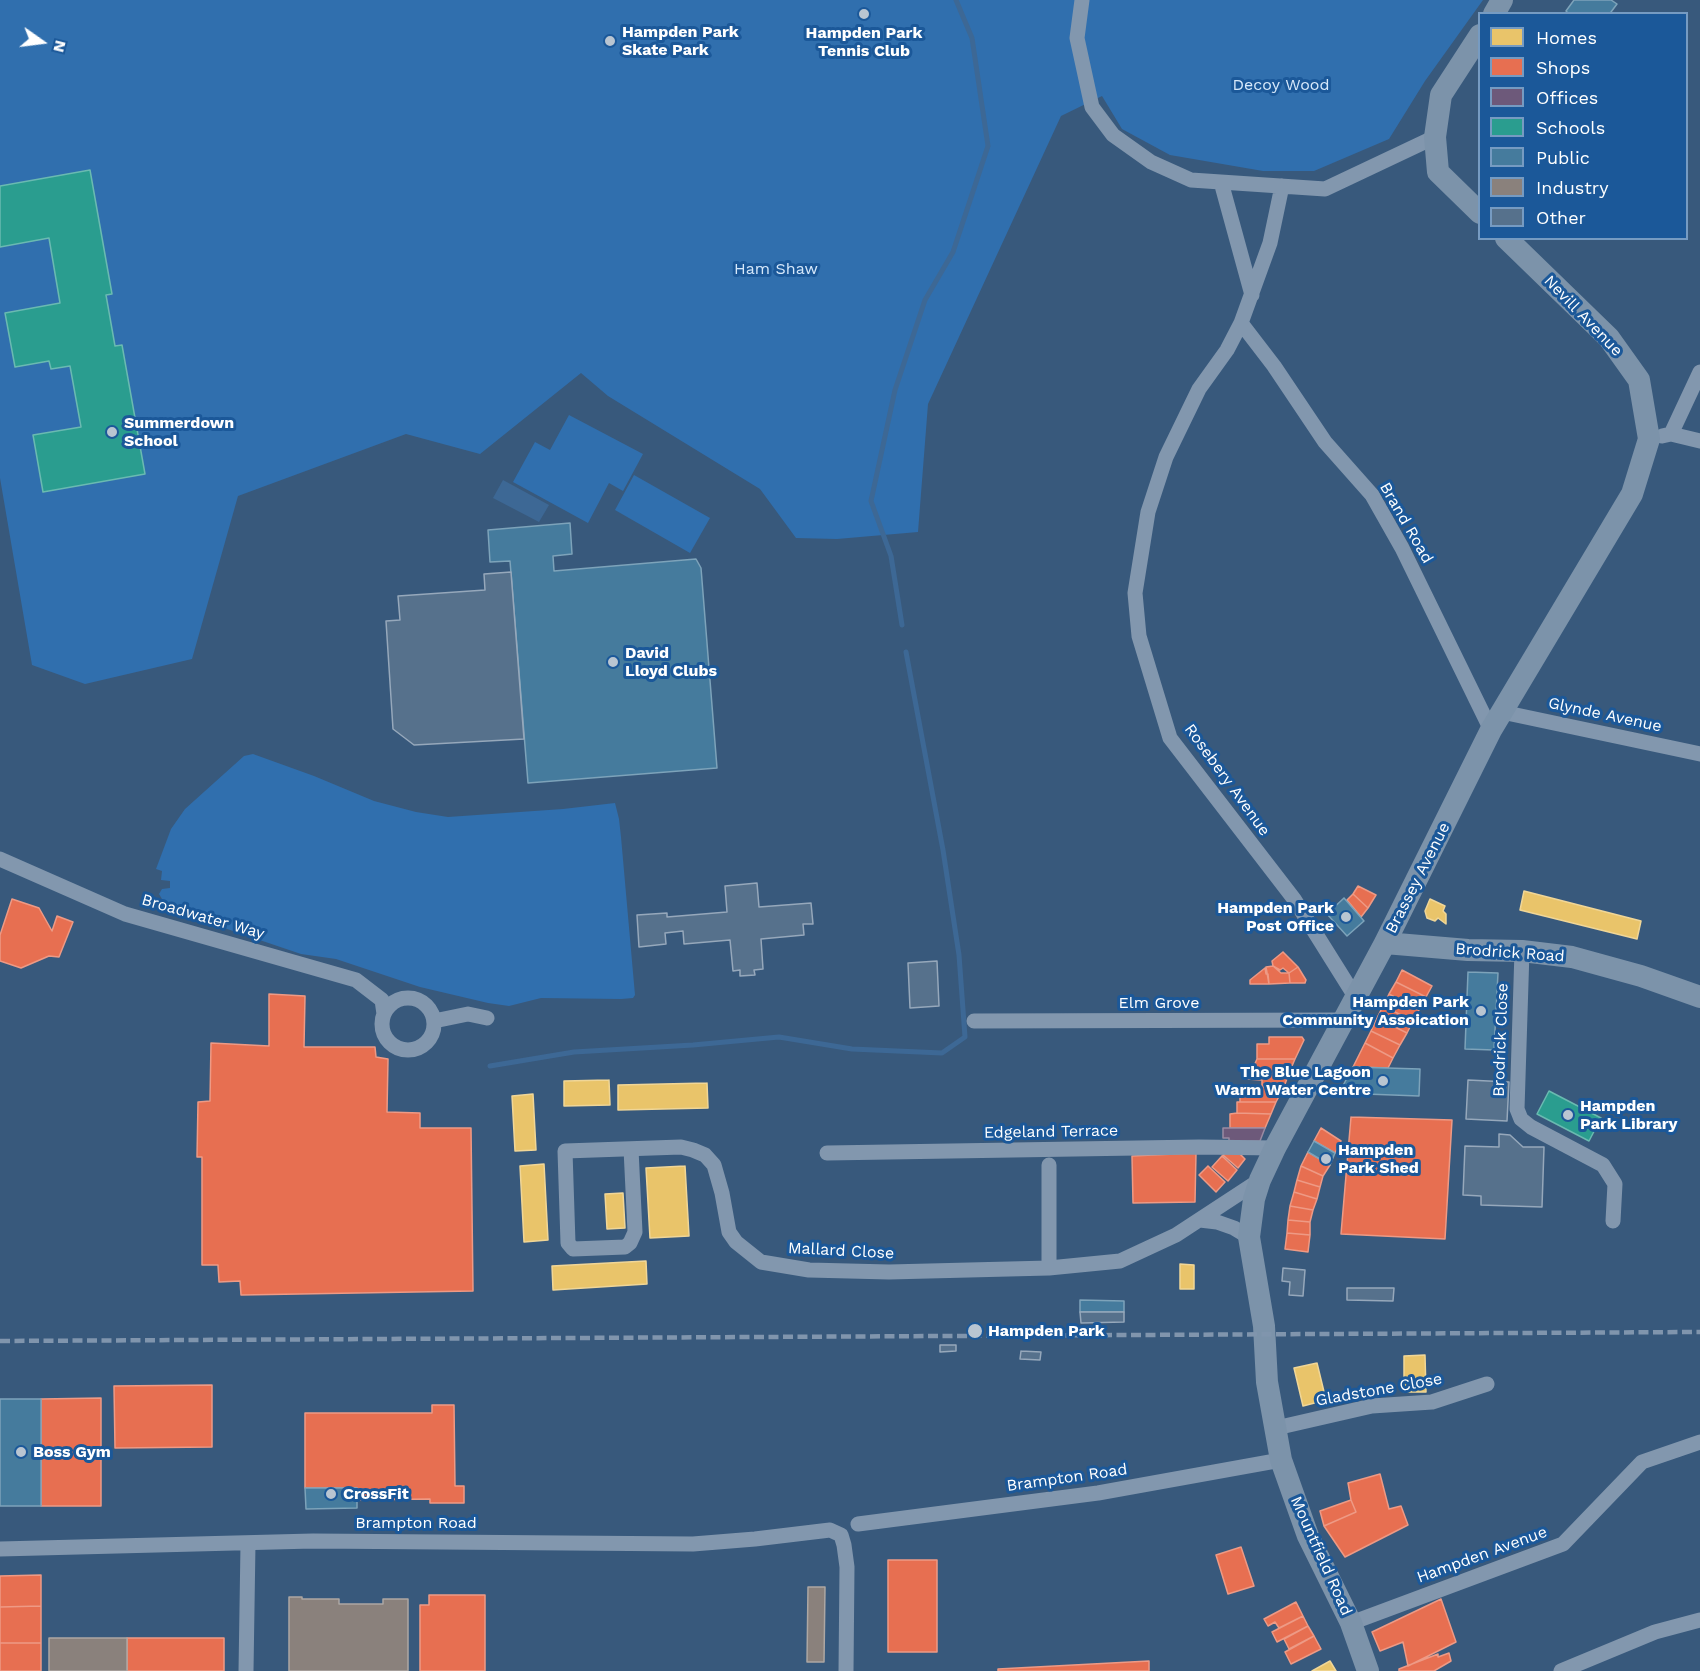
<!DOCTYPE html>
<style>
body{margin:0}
#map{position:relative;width:1700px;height:1671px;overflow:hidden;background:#38597c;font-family:"Work Sans",sans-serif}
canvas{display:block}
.legend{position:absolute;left:1478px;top:12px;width:210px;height:228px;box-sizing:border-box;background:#1b5899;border:2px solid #769bc2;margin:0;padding:8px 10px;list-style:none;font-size:18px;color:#fff}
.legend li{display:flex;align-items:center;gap:12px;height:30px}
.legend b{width:30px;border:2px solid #769bc2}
.north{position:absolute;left:12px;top:12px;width:60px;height:60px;-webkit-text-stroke:4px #1b5899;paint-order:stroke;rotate:104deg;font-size:16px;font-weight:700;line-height:24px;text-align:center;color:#fff}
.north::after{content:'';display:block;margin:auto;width:21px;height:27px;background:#fff;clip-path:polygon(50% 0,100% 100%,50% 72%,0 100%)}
</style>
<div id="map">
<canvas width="1700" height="1671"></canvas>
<ul class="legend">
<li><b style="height:16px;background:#e9c46a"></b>Homes</li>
<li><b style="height:16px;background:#e76f51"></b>Shops</li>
<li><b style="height:16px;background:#6d597a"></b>Offices</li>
<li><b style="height:16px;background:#2a9d8f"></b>Schools</li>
<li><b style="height:16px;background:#457b9d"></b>Public</li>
<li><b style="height:16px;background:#8a817c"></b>Industry</li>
<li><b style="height:16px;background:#56718c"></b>Other</li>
</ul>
<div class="north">N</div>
</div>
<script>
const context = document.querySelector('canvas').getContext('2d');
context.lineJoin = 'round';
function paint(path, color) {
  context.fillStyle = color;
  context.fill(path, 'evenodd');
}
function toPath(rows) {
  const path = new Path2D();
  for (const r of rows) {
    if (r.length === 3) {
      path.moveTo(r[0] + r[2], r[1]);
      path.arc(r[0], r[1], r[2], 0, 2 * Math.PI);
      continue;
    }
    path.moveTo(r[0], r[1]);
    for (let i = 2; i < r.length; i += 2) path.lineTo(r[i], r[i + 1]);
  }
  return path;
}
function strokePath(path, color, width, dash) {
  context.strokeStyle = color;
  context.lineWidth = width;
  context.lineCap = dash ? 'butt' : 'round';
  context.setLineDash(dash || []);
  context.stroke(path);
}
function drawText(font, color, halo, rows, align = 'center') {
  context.font = font + ' "Work Sans",sans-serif';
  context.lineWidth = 6;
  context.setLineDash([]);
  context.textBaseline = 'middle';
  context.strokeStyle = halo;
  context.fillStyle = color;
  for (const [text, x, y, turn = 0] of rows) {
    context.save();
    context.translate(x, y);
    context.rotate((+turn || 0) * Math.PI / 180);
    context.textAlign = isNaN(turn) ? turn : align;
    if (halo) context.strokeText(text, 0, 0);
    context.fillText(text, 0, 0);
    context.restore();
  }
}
paint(toPath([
 [0,0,1483,0,1425,81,1389,139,1314,171,1263,171,1170,155,1122,129,1102,96,1061,116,928,404,918,532,837,539,796,538,760,489,608,396,581,373,480,454,406,434,238,496,192,659,85,684,32,665,0,478],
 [569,415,643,454,623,491,609,483,588,523,513,482,535,442,550,450],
 [634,475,710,518,690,553,615,510],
 [253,754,314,776,374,801,416,812,448,817,563,809,615,803,619,819,621,837,635,995,633,998,621,999,541,998,509,1006,488,1003,420,987,336,959,301,954,168,909,159,894,162,889,170,888,170,881,161,880,162,871,156,869,171,829,185,809,244,756]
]), '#306fae');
paint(toPath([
 [503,480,549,505,539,522,493,498]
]), '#3d6895');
const homes = toPath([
 [1524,891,1641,921,1637,939,1520,910,1524,891],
 [1430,899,1445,906,1443,911,1446,914,1446,924,1438,918,1435,921,1427,918,1425,911,1430,899],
 [609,1080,610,1105,564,1106,564,1081,609,1080],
 [707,1083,708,1108,618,1110,618,1085,707,1083],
 [533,1094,536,1150,515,1151,512,1096,533,1094],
 [544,1164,548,1240,524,1242,520,1166,544,1164],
 [685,1166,689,1236,650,1238,646,1168,685,1166],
 [623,1193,625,1228,607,1229,605,1194,623,1193],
 [646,1261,647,1284,553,1290,552,1266,646,1261],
 [1180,1264,1194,1265,1194,1289,1180,1289,1180,1264],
 [1425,1355,1426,1392,1404,1392,1404,1356,1425,1355],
 [1317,1363,1326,1400,1303,1406,1294,1368,1317,1363],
 [1330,1661,1336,1671,1312,1671,1330,1661]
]);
paint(homes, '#e9c46a');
strokePath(homes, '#f0d697', 1.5);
const shops = toPath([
 [1358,886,1376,895,1368,908,1353,894,1358,886],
 [1353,894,1368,908,1361,917,1347,900,1353,894],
 [12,899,39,908,52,931,57,916,73,922,59,957,49,956,21,968,0,961,0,935,12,899],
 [1283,952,1298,967,1289,973,1283,968,1280,970,1273,966,1272,961,1283,952],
 [1273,966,1281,973,1289,973,1290,983,1269,984,1266,967,1273,966],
 [1298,967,1306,980,1305,983,1290,983,1289,973,1298,967],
 [1265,968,1266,974,1268,974,1269,984,1250,984,1250,980,1265,968],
 [1402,970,1432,986,1426,997,1396,982,1402,970],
 [1396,982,1426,997,1419,1010,1389,994,1396,982],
 [269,994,305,996,304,1047,375,1047,376,1057,388,1059,387,1112,420,1113,420,1128,471,1128,473,1291,241,1295,240,1281,219,1282,218,1265,202,1265,202,1157,197,1157,198,1102,210,1101,211,1043,269,1046,269,994],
 [1389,994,1419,1010,1413,1021,1383,1006,1389,994],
 [1383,1006,1413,1021,1407,1033,1377,1018,1383,1006],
 [1377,1018,1407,1033,1400,1045,1371,1031,1377,1018],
 [1371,1031,1400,1045,1393,1058,1365,1043,1371,1031],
 [1269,1037,1302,1037,1304,1040,1295,1059,1257,1059,1257,1044,1269,1044,1269,1037],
 [1365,1043,1393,1058,1388,1068,1353,1067,1365,1043],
 [1257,1059,1295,1059,1289,1073,1251,1073,1257,1059],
 [1247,1073,1289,1073,1284,1087,1262,1087,1262,1080,1247,1079,1247,1073],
 [1255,1087,1284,1087,1276,1102,1240,1102,1240,1092,1255,1092,1255,1087],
 [1237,1102,1276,1102,1271,1114,1237,1113,1237,1102],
 [1230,1114,1237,1113,1271,1114,1265,1128,1230,1128,1230,1114],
 [1351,1117,1452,1120,1445,1239,1341,1234,1351,1117],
 [1321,1128,1341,1141,1335,1153,1314,1141,1321,1128],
 [1226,1152,1238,1152,1245,1159,1238,1168,1223,1155,1226,1152],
 [1308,1152,1330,1165,1323,1176,1301,1166,1308,1152],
 [1196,1153,1195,1202,1133,1203,1132,1156,1196,1153],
 [1222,1156,1237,1170,1228,1181,1212,1167,1222,1156],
 [1208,1166,1225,1182,1216,1192,1199,1175,1208,1166],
 [1301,1166,1323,1176,1320,1187,1297,1180,1301,1166],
 [1297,1180,1320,1187,1317,1199,1294,1192,1297,1180],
 [1294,1192,1317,1199,1313,1210,1290,1206,1294,1192],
 [1290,1206,1313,1210,1310,1222,1288,1220,1290,1206],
 [1288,1220,1310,1222,1310,1235,1287,1233,1288,1220],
 [1287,1233,1310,1235,1308,1252,1285,1249,1287,1233],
 [212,1385,212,1447,115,1448,114,1386,212,1385],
 [101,1398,101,1506,41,1506,41,1399,101,1398],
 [432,1405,454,1405,455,1486,464,1486,464,1503,430,1503,430,1499,357,1500,357,1488,305,1488,305,1413,432,1413,432,1405],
 [1380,1474,1389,1509,1401,1506,1408,1525,1345,1557,1324,1526,1356,1512,1351,1500,1348,1483,1380,1474],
 [1351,1500,1356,1512,1324,1526,1320,1511,1351,1500],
 [1241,1547,1254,1586,1228,1594,1216,1555,1241,1547],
 [888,1560,937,1560,937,1652,888,1652,888,1560],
 [41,1575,41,1606,0,1607,0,1576,41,1575],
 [429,1595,485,1595,485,1671,420,1671,420,1605,429,1605,429,1595],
 [1441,1599,1456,1642,1408,1666,1403,1642,1380,1651,1372,1632,1441,1599],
 [1296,1602,1303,1616,1279,1628,1275,1622,1268,1626,1264,1619,1296,1602],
 [41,1606,41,1643,0,1643,0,1607,41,1606],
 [1303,1616,1308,1626,1277,1642,1272,1632,1303,1616],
 [1308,1626,1314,1636,1289,1649,1284,1639,1308,1626],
 [1314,1636,1321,1649,1291,1664,1285,1652,1314,1636],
 [127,1638,224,1638,224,1671,127,1671,127,1638],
 [0,1643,41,1643,41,1671,0,1671,0,1643],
 [1449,1653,1451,1661,1434,1671,1399,1671,1399,1669,1438,1654,1438,1657,1449,1653],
 [1149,1661,1149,1671,998,1671,998,1669,1149,1661]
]);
paint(shops, '#e76f51');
strokePath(shops, '#ee9a85', 1.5);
const offices = toPath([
 [1223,1128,1265,1128,1260,1141,1229,1142,1229,1138,1223,1138,1223,1128]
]);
paint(offices, '#6d597a');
strokePath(offices, '#998ba2', 1.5);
const schools = toPath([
 [90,170,112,294,106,295,115,346,122,345,145,474,43,492,33,435,81,427,70,366,51,369,49,361,15,367,5,313,60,303,49,238,0,247,0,186,90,170],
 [1549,1091,1601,1118,1589,1141,1537,1114,1549,1091]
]);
paint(schools, '#2a9d8f');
strokePath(schools, '#6abab1', 1.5);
const public = toPath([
 [1574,0,1611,0,1617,4,1611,12,1613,14,1569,14,1566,11,1574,0],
 [570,523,572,554,553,556,554,571,696,559,701,568,717,768,528,783,510,561,490,562,488,530,570,523],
 [1344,898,1364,921,1347,936,1327,914,1344,898],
 [1468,972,1498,973,1494,1050,1465,1049,1468,972],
 [1353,1067,1420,1069,1419,1096,1339,1093,1353,1067],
 [1314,1141,1335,1153,1330,1165,1308,1152,1314,1141],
 [1080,1300,1124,1301,1124,1312,1080,1312,1080,1300],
 [0,1399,41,1399,41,1506,0,1506,0,1399],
 [305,1488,357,1488,357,1508,306,1509,305,1488]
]);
paint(public, '#457b9d');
strokePath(public, '#7da3ba', 1.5);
const industry = toPath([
 [808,1587,825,1587,824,1662,807,1662,808,1587],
 [289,1597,302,1597,302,1599,339,1599,339,1604,383,1604,383,1599,408,1599,408,1671,289,1671,289,1597],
 [49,1638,127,1638,127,1671,49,1671,49,1638]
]);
paint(industry, '#8a817c');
strokePath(industry, '#ada7a3', 1.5);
strokePath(toPath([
 [902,625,891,556,871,501,895,390,925,300,953,252,988,146,972,38,956,0],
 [490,1066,574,1052,693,1045,779,1037,852,1049,942,1053,965,1037,959,955,943,850,906,652]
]), '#3d6895', 5);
const building = toPath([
 [511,572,524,739,414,745,393,729,386,621,400,620,398,596,485,590,484,574,511,572],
 [757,883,759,907,811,903,813,924,803,924,804,935,761,939,763,969,754,970,755,975,740,976,740,970,733,971,730,940,684,944,683,931,665,933,666,944,639,947,637,915,667,913,667,917,727,912,725,886,757,883],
 [937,961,939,1006,910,1008,908,963,937,961],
 [1468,1080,1509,1082,1507,1121,1466,1119,1468,1080],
 [1499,1134,1510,1135,1523,1147,1544,1147,1542,1207,1481,1205,1481,1196,1463,1195,1465,1146,1499,1147,1499,1134],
 [1283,1268,1305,1270,1303,1296,1289,1295,1290,1282,1282,1281,1283,1268],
 [1347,1288,1394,1288,1393,1301,1347,1300,1347,1288],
 [1080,1312,1124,1312,1124,1322,1081,1323,1080,1312],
 [940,1345,956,1345,956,1351,940,1352,940,1345],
 [1021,1351,1041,1352,1040,1360,1020,1359,1021,1351]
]);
paint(building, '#56718c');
strokePath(building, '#96a8bb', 1.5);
strokePath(toPath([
 [1082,0,1077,38,1092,107,1113,135,1151,162,1191,180,1325,189,1435,137],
 [1221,182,1252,295],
 [1282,186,1270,243,1241,323,1227,350,1199,389,1166,457,1148,512,1135,593,1139,636,1170,738,1294,899,1356,998],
 [1241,323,1274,366,1325,442,1372,495,1402,548,1491,730],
 [1671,434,1700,372],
 [1662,436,1671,434,1700,441],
 [1502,712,1700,754],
 [0,859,125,914,356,980,382,1000,384,1014],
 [1522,951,1517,1109,1521,1119,1531,1127,1603,1165,1615,1184,1613,1221],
 [408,1024,26],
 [434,1021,468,1014,487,1018],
 [974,1021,1344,1020],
 [631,1149,635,1232,630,1243,625,1247,573,1249,568,1243,565,1151,681,1147,693,1150,705,1155,714,1165,722,1193,729,1232,736,1242,761,1262,809,1270,889,1272,1049,1268,1120,1261,1176,1235,1260,1180],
 [827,1153,1199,1147,1275,1148],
 [1200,1220,1217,1222,1234,1228,1249,1237],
 [1049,1268,1049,1165],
 [1276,1428,1372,1406,1432,1402,1487,1384],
 [858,1524,1098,1493,1281,1460],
 [0,1549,313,1541,693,1544,755,1539,830,1530,841,1535,844,1545,847,1567,846,1671],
 [1351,1623,1563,1544,1642,1462,1700,1442],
 [246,1671,248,1544],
 [1561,1671,1655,1632,1700,1620]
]), '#8297ae', 15);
strokePath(toPath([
 [1494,14,1502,0],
 [1480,35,1441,95,1435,137,1438,172,1480,213],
 [1385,943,1468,950,1522,951,1572,957,1641,976,1700,997],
 [1368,1671,1351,1623,1308,1536,1281,1460,1267,1382,1264,1326,1249,1237,1254,1199,1260,1180,1275,1148,1385,943,1491,730,1632,494,1649,439,1639,380,1609,338,1506,238]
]), '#7c93aa', 22);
strokePath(toPath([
 [0,1341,1700,1332]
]), '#8095ad', 4.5, [10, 4.5]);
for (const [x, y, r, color] of [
 [864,14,6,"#b9c5d1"],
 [610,41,6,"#b9c5d1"],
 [112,432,6,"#b9c5d1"],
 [613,662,6,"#b9c5d1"],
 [1346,917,6,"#b9c5d1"],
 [1481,1011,6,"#b9c5d1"],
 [1383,1081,6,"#b9c5d1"],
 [1568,1115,6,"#b9c5d1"],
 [1326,1159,6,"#b9c5d1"],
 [975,1331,8,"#b9c5d1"],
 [21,1452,6,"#b9c5d1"],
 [331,1494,6,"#b9c5d1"]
]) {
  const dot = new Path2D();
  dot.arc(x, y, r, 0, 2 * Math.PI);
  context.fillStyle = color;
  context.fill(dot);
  strokePath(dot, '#1b5899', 2);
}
drawText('bold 16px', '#fff', '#1b5899', [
 ["Hampden Park",622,32],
 ["Skate Park",622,50],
 ["Hampden Park",864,33,"center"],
 ["Tennis Club",864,51,"center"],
 ["Summerdown",124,423],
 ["School",124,441],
 ["David",625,653],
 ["Lloyd Clubs",625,671],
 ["Hampden Park",1334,908,"right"],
 ["Post Office",1334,926,"right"],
 ["Hampden Park",1469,1002,"right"],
 ["Community Assoication",1469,1020,"right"],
 ["The Blue Lagoon",1371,1072,"right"],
 ["Warm Water Centre",1371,1090,"right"],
 ["Hampden",1580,1106],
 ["Park Library",1580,1124],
 ["Hampden",1338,1150],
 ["Park Shed",1338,1168],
 ["Hampden Park",988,1331],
 ["Boss Gym",33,1452],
 ["CrossFit",343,1494]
], 'left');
drawText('16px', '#d7e9fb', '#1b5899', [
 ["Decoy Wood",1281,85],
 ["Ham Shaw",776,269]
]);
drawText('16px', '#fff', '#1b5899', [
 ["Nevill Avenue",1583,316,46],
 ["Brand Road",1406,523,60],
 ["Glynde Avenue",1605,715,12],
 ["Rosebery Avenue",1227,780,54],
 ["Brassey Avenue",1418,878,-63],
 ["Broadwater Way",203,917,16],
 ["Brodrick Road",1510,953,4],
 ["Elm Grove",1159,1003],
 ["Brodrick Close",1501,1040,-88],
 ["Edgeland Terrace",1051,1132,-1],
 ["Mallard Close",841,1251,3],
 ["Gladstone Close",1379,1390,-10],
 ["Brampton Road",1067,1478,-8],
 ["Brampton Road",416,1523],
 ["Hampden Avenue",1482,1555,-20],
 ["Mountfield Road",1321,1556,66]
]);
</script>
